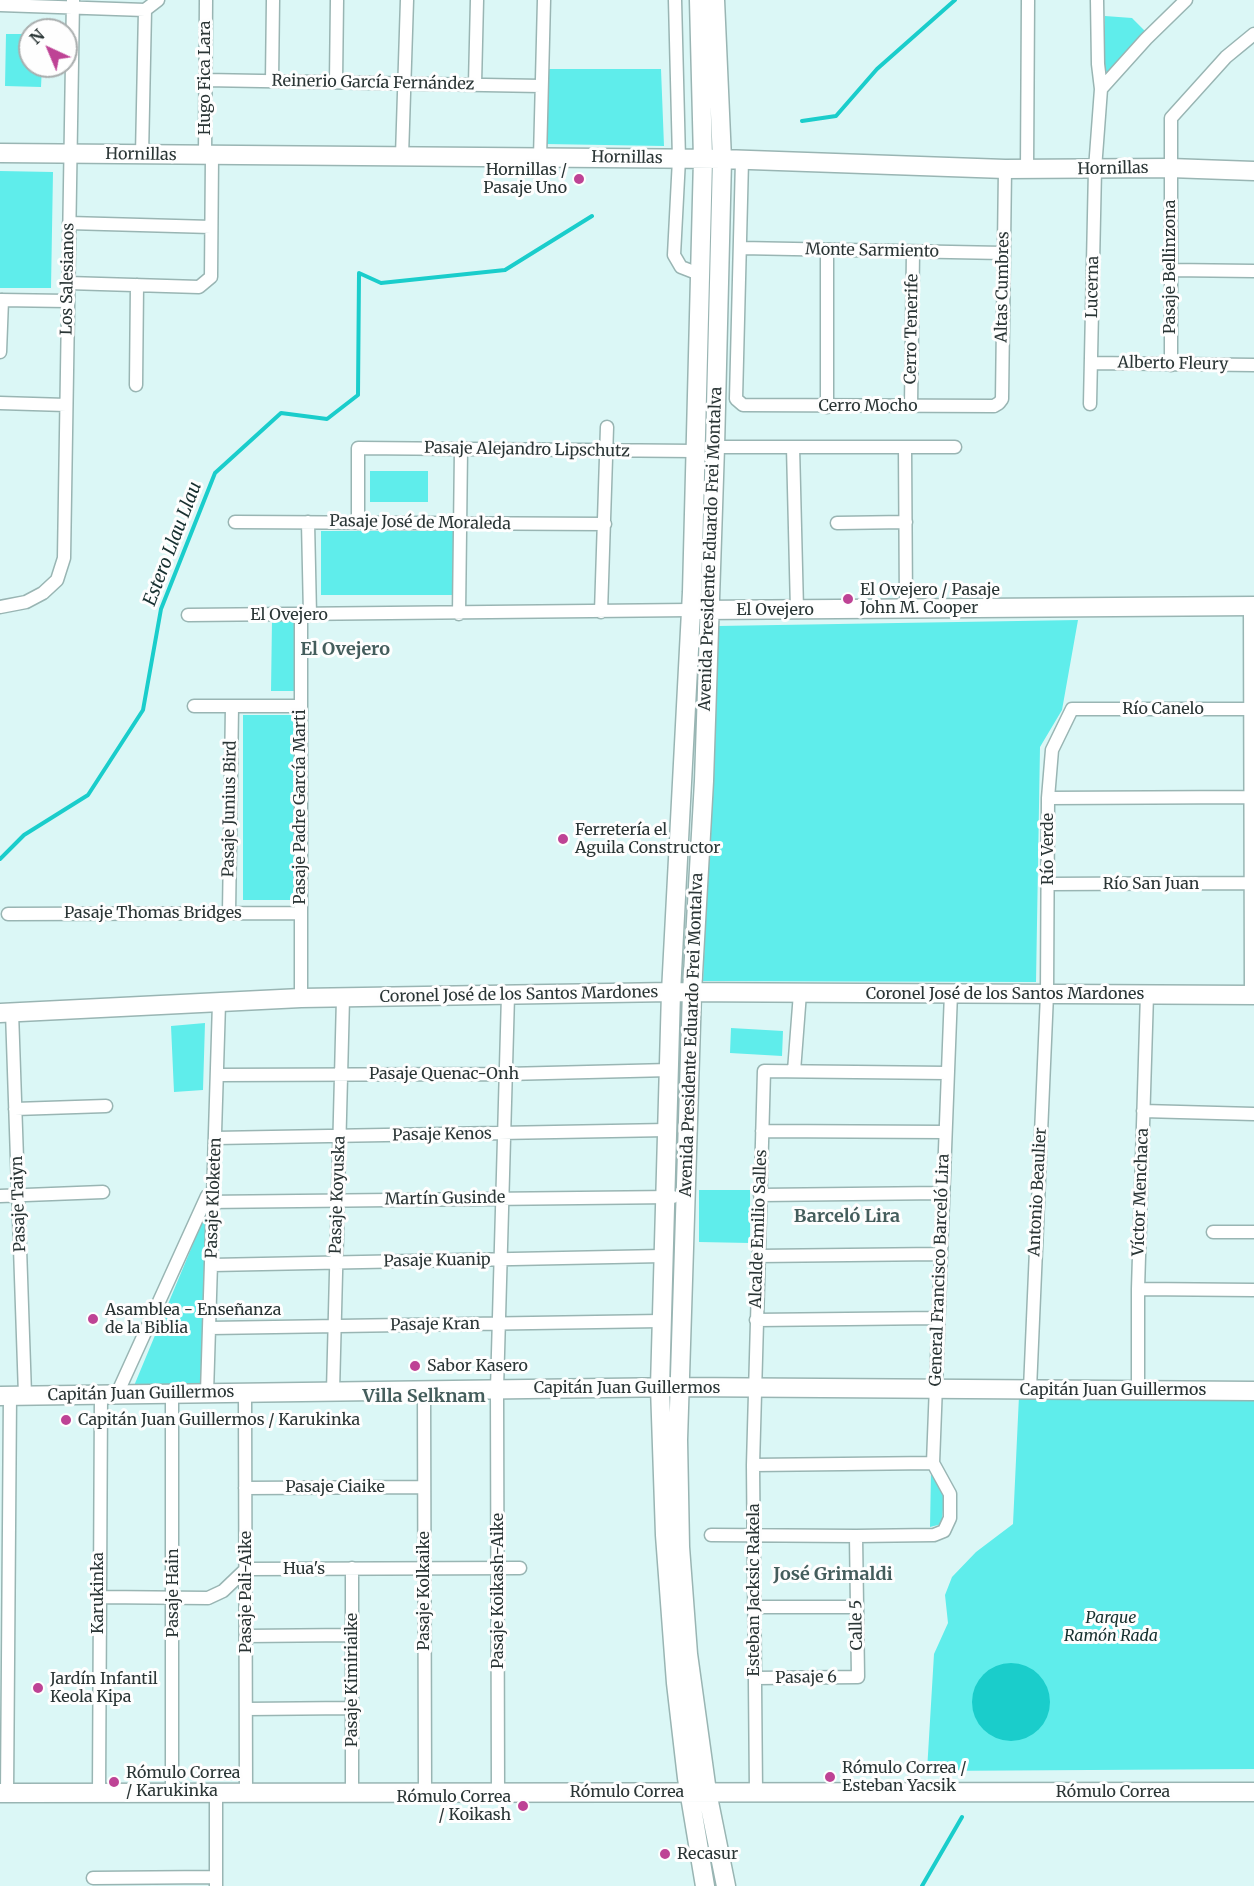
<!DOCTYPE html>
<meta charset="utf-8">
<style>
body{margin:0}
#map{position:relative;width:1254px;height:1886px;overflow:hidden;background:#dbf7f6;font-family:Merriweather,serif}
canvas{display:block}
.north{position:absolute;left:18px;top:18px;width:60px;height:60px;box-sizing:border-box;background:#fefefe;border:2px solid #a9aeae;border-radius:50%;rotate:316deg;font-size:16px;font-weight:700;line-height:24px;text-align:center;color:#2a3535}
.north::after{content:'';display:block;margin:auto;width:21px;height:27px;background:#be4395;clip-path:polygon(50% 0,100% 100%,50% 72%,0 100%)}
</style>
<div id="map">
<canvas width="1254" height="1886"></canvas>
<div class="north">N</div>
</div>
<script>
const context = document.querySelector('canvas').getContext('2d');
context.lineJoin = 'round';
function paint(path, color) {
  context.fillStyle = color;
  context.fill(path, 'evenodd');
}
function toPath(rows) {
  const path = new Path2D();
  for (const r of rows) {
    if (r.length === 3) {
      path.moveTo(r[0] + r[2], r[1]);
      path.arc(r[0], r[1], r[2], 0, 2 * Math.PI);
      continue;
    }
    path.moveTo(r[0], r[1]);
    for (let i = 2; i < r.length; i += 2) path.lineTo(r[i], r[i + 1]);
  }
  return path;
}
function strokePath(path, color, width, dash) {
  context.strokeStyle = color;
  context.lineWidth = width;
  context.lineCap = dash ? 'butt' : 'round';
  context.setLineDash(dash || []);
  context.stroke(path);
}
function drawText(font, color, halo, rows, align = 'center') {
  context.font = font + ' Merriweather,serif';
  context.lineWidth = 6;
  context.setLineDash([]);
  context.textBaseline = 'middle';
  context.strokeStyle = halo;
  context.fillStyle = color;
  for (const [text, x, y, turn = 0] of rows) {
    context.save();
    context.translate(x, y);
    context.rotate((+turn || 0) * Math.PI / 180);
    context.textAlign = isNaN(turn) ? turn : align;
    if (halo) context.strokeText(text, 0, 0);
    context.fillText(text, 0, 0);
    context.restore();
  }
}
paint(toPath([
 [1105,16,1132,18,1146,32,1110,72,1103,71],
 [6,34,30,34,30,66,42,66,41,87,5,86],
 [546,69,661,69,664,146,546,144],
 [0,171,53,172,51,288,0,288],
 [370,471,428,471,428,502,370,502],
 [321,531,453,531,453,595,321,595],
 [272,620,296,621,295,691,271,691],
 [1078,620,1062,710,1040,747,1036,982,703,981,718,626],
 [243,715,295,715,295,900,243,900],
 [205,1023,203,1090,174,1092,171,1026],
 [731,1028,783,1031,782,1056,730,1053],
 [699,1190,750,1190,750,1243,699,1242],
 [208,1208,205,1395,131,1393],
 [1019,1396,1254,1396,1254,1769,927,1771,934,1654,948,1623,945,1595,952,1577,976,1552,1013,1524],
 [931,1472,944,1494,942,1524,930,1527]
]), '#5fedeb');
paint(toPath([
 [1011,1702,39]
]), '#1acdcb');
strokePath(toPath([
 [802,121,836,116,877,69,955,0],
 [0,859,24,835,88,795,143,710,161,609,215,473,281,413,327,419,358,395,359,273,381,283,505,270,592,216],
 [922,1886,962,1817]
]), '#1acdcb', 4);
const street = toPath([
 [675,0,679,159,674,255,681,267,699,274],
 [1097,0,1098,64,1101,89],
 [0,5,145,10,158,0],
 [205,80,541,86],
 [272,81,273,0],
 [336,82,337,0],
 [475,84,477,0],
 [142,155,145,10],
 [205,156,206,0],
 [402,156,407,0],
 [540,158,544,0],
 [742,160,736,399,743,405,994,406,999,403,1002,399,1005,169],
 [1027,170,1028,0],
 [69,223,211,227],
 [741,248,1003,253],
 [1170,270,1254,271],
 [68,283,199,287,211,277,212,156],
 [0,300,68,301],
 [0,352,2,300],
 [1092,363,1254,365],
 [1171,365,1171,118,1226,57,1254,34],
 [136,385,137,285],
 [0,403,66,405],
 [1090,404,1095,169,1101,89,1146,39,1186,0],
 [911,406,913,252],
 [827,407,827,252],
 [715,447,955,447],
 [793,447,797,610],
 [905,447,906,608],
 [235,522,605,524],
 [308,522,310,615],
 [358,523,358,448,695,451],
 [837,523,906,522],
 [1250,606,1251,995],
 [0,607,26,602,43,593,57,580,64,558,73,0],
 [601,612,607,427],
 [459,614,461,449],
 [188,615,691,610],
 [194,706,301,706],
 [1048,798,1251,797],
 [1049,884,1254,883],
 [229,913,232,706],
 [8,914,299,913],
 [301,998,301,615],
 [12,1012,25,1395],
 [794,1071,800,993],
 [217,1075,506,1074,670,1070],
 [15,1109,106,1106],
 [1143,1111,1254,1114],
 [762,1131,945,1132],
 [215,1138,668,1130],
 [760,1195,942,1193],
 [0,1196,103,1192],
 [205,1202,673,1197],
 [1213,1232,1254,1232],
 [758,1256,939,1254],
 [212,1265,663,1256],
 [1138,1289,1254,1290],
 [756,1320,938,1318],
 [210,1328,661,1321],
 [1030,1389,1047,994,1048,798,1052,750,1072,709,1254,709],
 [424,1390,425,1792],
 [1138,1390,1138,1289,1147,994],
 [333,1391,343,998],
 [245,1392,246,1792],
 [207,1393,219,1003],
 [117,1394,207,1196],
 [753,1465,933,1463],
 [245,1488,424,1487],
 [711,1535,856,1536,934,1535,944,1531,950,1518,950,1494,933,1463,951,993],
 [352,1568,352,1792],
 [98,1597,208,1598,223,1591,246,1569,520,1568],
 [753,1607,857,1607],
 [246,1636,352,1635],
 [755,1678,858,1677,856,1536],
 [246,1709,352,1708],
 [172,1792,172,1393],
 [216,1792,216,1886],
 [498,1792,497,1389,508,995],
 [756,1792,753,1465,764,1071,947,1073],
 [7,1793,10,1395],
 [99,1793,101,1394],
 [93,1878,215,1877]
]);
const secondary = toPath([
 [699,0,703,159,692,592,671,992,660,1387,665,1535,676,1683,687,1778,705,1886],
 [715,0,722,159,715,447,704,781,692,992,678,1440,680,1547,688,1654,707,1792,726,1886],
 [0,153,722,159,1005,169,1170,168,1254,171],
 [699,610,1254,606],
 [0,1013,301,998,671,992,1254,995],
 [0,1396,679,1387,1254,1391],
 [0,1793,1254,1792]
]);
strokePath(street, '#99b5b3', 15);
strokePath(secondary, '#99b5b3', 21);
strokePath(street, '#fff', 12);
strokePath(secondary, '#fff', 18);
for (const [x, y, r, color] of [
 [579,179,6,"#be4395"],
 [848,599,6,"#be4395"],
 [563,839,6,"#be4395"],
 [93,1319,6,"#be4395"],
 [415,1366,6,"#be4395"],
 [66,1420,6,"#be4395"],
 [38,1688,6,"#be4395"],
 [830,1777,6,"#be4395"],
 [114,1782,6,"#be4395"],
 [523,1806,6,"#be4395"],
 [665,1854,6,"#be4395"]
]) {
  const dot = new Path2D();
  dot.arc(x, y, r, 0, 2 * Math.PI);
  context.fillStyle = color;
  context.fill(dot);
  strokePath(dot, '#fefefe', 2);
}
drawText('16px', '#2a3535', '#fefefe', [
 ["Hugo Fica Lara",205,78,-90],
 ["Reinerio García Fernández",373,83,1],
 ["Hornillas",141,155,1],
 ["Hornillas",627,158,1],
 ["Hornillas",1113,169,-1],
 ["Monte Sarmiento",872,251,1],
 ["Pasaje Bellinzona",1170,267,-90],
 ["Los Salesianos",68,279,-89],
 ["Altas Cumbres",1003,287,-89],
 ["Lucerna",1093,287,-89],
 ["Cerro Tenerife",912,329,-89],
 ["Alberto Fleury",1173,364,1],
 ["Cerro Mocho",868,406],
 ["Pasaje Alejandro Lipschutz",527,450,1],
 ["Pasaje José de Moraleda",420,523,1],
 ["Avenida Presidente Eduardo Frei Montalva",711,549,-88],
 ["El Ovejero",775,610],
 ["El Ovejero",289,615],
 ["Río Canelo",1163,709],
 ["Pasaje Padre García Marti",300,807,-90],
 ["Pasaje Junius Bird",230,809,-89],
 ["Río Verde",1048,849,-90],
 ["Río San Juan",1151,884],
 ["Pasaje Thomas Bridges",153,913],
 ["Coronel José de los Santos Mardones",1005,994],
 ["Coronel José de los Santos Mardones",519,995,-1],
 ["Avenida Presidente Eduardo Frei Montalva",692,1035,-88],
 ["Pasaje Quenac-Onh",444,1074],
 ["Pasaje Kenos",442,1135,-1],
 ["Antonio Beaulier",1038,1192,-87],
 ["Víctor Menchaca",1141,1192,-88],
 ["Pasaje Koyuska",338,1195,-88],
 ["Pasaje Kloketen",214,1198,-88],
 ["Martín Gusinde",445,1199,-1],
 ["Pasaje Taiyn",19,1204,-92],
 ["Alcalde Emilio Salles",759,1229,-88],
 ["Pasaje Kuanip",437,1261,-1],
 ["General Francisco Barceló Lira",940,1270,-88],
 ["Pasaje Kran",435,1325,-1],
 ["Capitán Juan Guillermos",627,1388],
 ["Capitán Juan Guillermos",1113,1390],
 ["Capitán Juan Guillermos",141,1394,-1],
 ["Pasaje Ciaike",335,1487],
 ["Hua's",304,1569],
 ["Esteban Jacksic Rakela",754,1590,-90],
 ["Pasaje Kolkaike",424,1591,-90],
 ["Pasaje Koikash-Aike",498,1591,-90],
 ["Pasaje Pali-Aike",246,1592,-90],
 ["Karukinka",98,1593,-90],
 ["Pasaje Hain",173,1593,-90],
 ["Calle 5",857,1625,-91],
 ["Pasaje 6",806,1678,-1],
 ["Pasaje Kimiriaike",352,1680,-90],
 ["Rómulo Correa",627,1792],
 ["Rómulo Correa",1113,1792]
]);
drawText('16px', '#2a3535', '#fefefe', [
 ["Hornillas /",567,170,"right"],
 ["Pasaje Uno",567,188,"right"],
 ["El Ovejero / Pasaje",860,590],
 ["John M. Cooper",860,608],
 ["Ferretería el",575,830],
 ["Aguila Constructor",575,848],
 ["Asamblea - Enseñanza",105,1310],
 ["de la Biblia",105,1328],
 ["Sabor Kasero",427,1366],
 ["Capitán Juan Guillermos / Karukinka",78,1420],
 ["Jardín Infantil",50,1679],
 ["Keola Kipa",50,1697],
 ["Rómulo Correa /",842,1768],
 ["Esteban Yacsik",842,1786],
 ["Rómulo Correa",126,1773],
 ["/ Karukinka",126,1791],
 ["Rómulo Correa",511,1797,"right"],
 ["/ Koikash",511,1815,"right"],
 ["Recasur",677,1854]
], 'left');
drawText('italic 16px', '#16302f', '#fefefe', [
 ["Parque",1111,1618],
 ["Ramón Rada",1111,1636]
]);
drawText('italic 18px', '#173030', '#fefefe', [
 ["Estero Llau Llau",173,544,-69]
]);
drawText('bold 18px', '#445d5c', '#fefefe', [
 ["El Ovejero",345,650],
 ["Barceló Lira",847,1217],
 ["Villa Selknam",424,1397],
 ["José Grimaldi",833,1575]
]);
</script>
